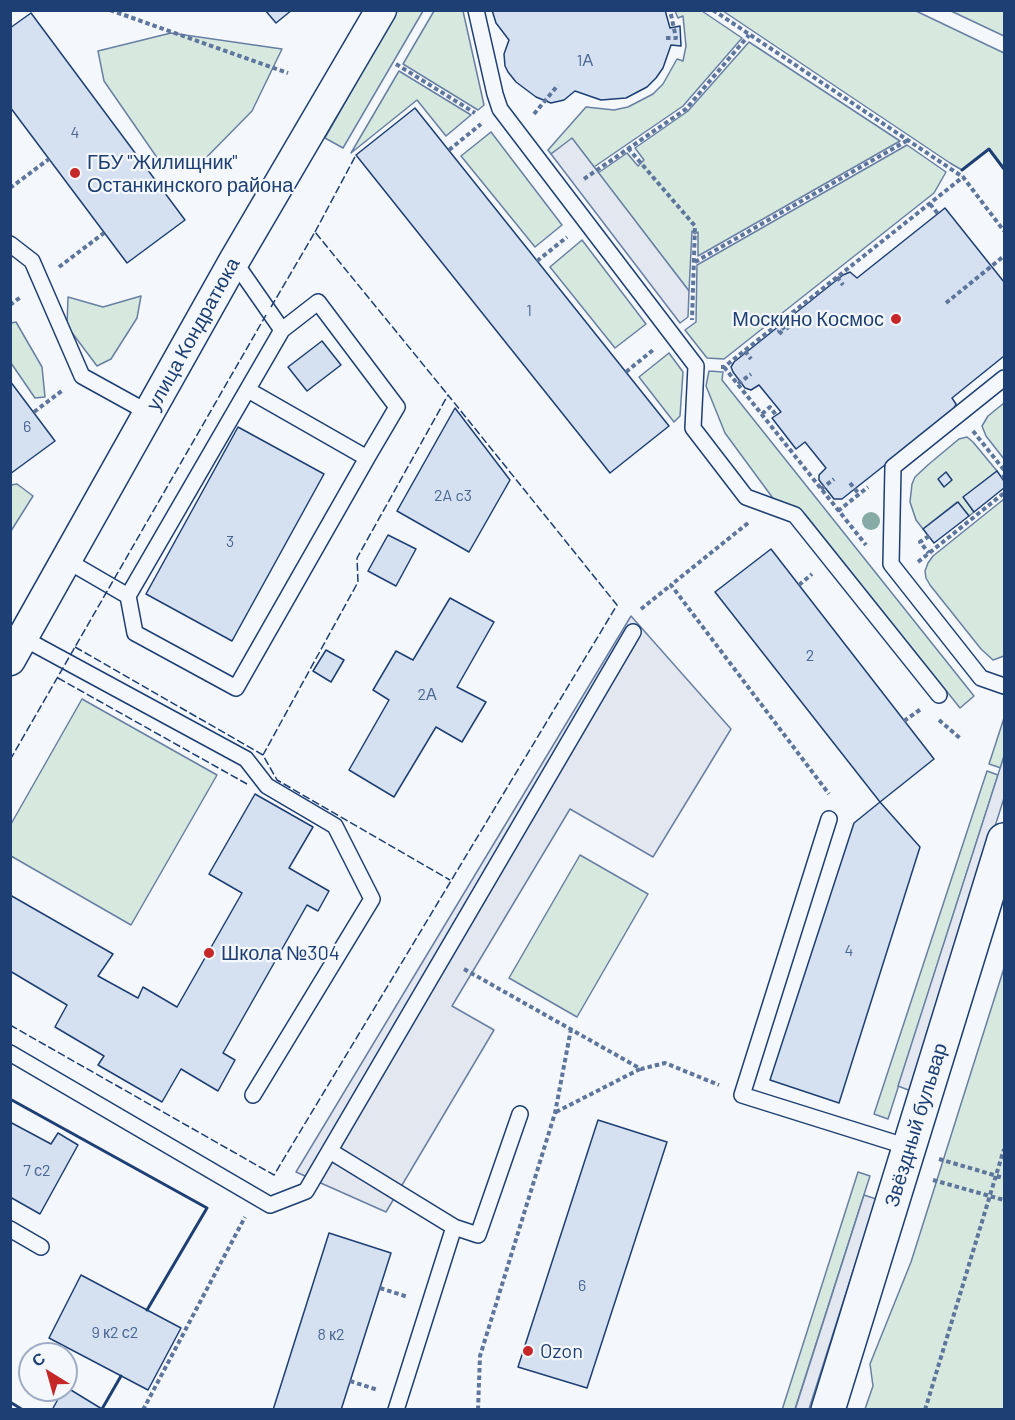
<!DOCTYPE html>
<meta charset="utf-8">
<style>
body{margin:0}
#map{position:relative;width:1015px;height:1420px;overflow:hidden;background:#f4f7fb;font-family:Barlow,sans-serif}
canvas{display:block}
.frame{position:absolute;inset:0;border:12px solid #1d3f73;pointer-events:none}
.north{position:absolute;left:18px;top:1342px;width:60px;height:60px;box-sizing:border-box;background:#f4f7fb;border:2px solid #9eadc5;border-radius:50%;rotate:323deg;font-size:16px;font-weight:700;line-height:24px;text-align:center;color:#1d3f73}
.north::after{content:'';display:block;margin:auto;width:21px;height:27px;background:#c62828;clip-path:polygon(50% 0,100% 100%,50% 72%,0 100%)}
</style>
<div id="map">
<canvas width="1015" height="1420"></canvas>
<div class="frame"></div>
<div class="north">С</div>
</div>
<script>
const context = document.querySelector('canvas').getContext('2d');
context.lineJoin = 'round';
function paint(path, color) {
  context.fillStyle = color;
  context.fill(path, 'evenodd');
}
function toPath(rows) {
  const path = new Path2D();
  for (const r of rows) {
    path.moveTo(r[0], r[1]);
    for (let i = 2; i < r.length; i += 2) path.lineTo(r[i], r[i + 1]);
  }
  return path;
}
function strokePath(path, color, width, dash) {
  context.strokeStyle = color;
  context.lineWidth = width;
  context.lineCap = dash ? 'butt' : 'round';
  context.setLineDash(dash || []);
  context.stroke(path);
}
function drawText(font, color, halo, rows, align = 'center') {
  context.font = font + ' Barlow,sans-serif';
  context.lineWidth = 4.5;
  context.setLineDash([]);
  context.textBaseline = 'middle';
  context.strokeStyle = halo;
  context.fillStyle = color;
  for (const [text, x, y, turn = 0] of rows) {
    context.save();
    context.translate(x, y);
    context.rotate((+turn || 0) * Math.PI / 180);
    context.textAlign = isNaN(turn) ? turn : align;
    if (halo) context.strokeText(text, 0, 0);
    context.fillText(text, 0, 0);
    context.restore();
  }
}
const green = toPath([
 [397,11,423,11,343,148,325,138,397,11],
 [434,11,463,11,484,105,478,110,403,64,434,11],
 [675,11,702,11,742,38,683,106,594,167,572,139,551,154,548,150,586,107,614,110,628,107,653,94,663,84,677,59,683,61,686,46,683,16,678,18,675,11],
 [723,11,916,11,1004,53,1004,169,989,149,962,170,950,163,723,11],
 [951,11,1004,11,1004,36,951,11],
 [171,33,282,49,252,111,196,168,158,159,104,81,98,51,171,33],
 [749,42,900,141,698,256,698,232,695,234,692,231,689,291,598,173,627,153,638,166,644,160,635,148,688,111,749,42],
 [399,71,471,115,446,136,417,100,351,153,399,71],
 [491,132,562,225,535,247,461,156,491,132],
 [907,145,946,172,934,193,724,359,707,358,685,330,696,322,697,265,907,145],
 [582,240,646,324,615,348,550,267,582,240],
 [141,296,137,318,111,359,97,366,67,326,68,297,103,307,141,296],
 [16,322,42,367,45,397,35,398,11,363,11,323,16,322],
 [669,353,683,372,680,416,674,422,639,377,669,353],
 [709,371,723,372,722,380,974,696,960,708,805,514,775,501,725,433,706,386,709,371],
 [1004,403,1004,459,986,436,982,426,988,416,1004,403],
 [967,437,973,442,997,471,964,497,974,512,969,516,957,502,923,529,916,520,910,502,912,484,915,477,929,464,959,439,967,437],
 [17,484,33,496,11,531,11,485,17,484],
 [1004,499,1004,656,993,660,981,649,930,585,926,578,925,571,928,563,933,556,1004,499],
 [82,699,217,775,131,925,11,856,11,824,82,699],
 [1004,718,1004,756,1001,768,989,764,1004,718],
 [987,771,998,775,888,1119,874,1114,987,771],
 [580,855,648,894,577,1017,509,978,580,855],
 [1004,968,1004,1409,865,1409,873,1386,870,1364,911,1262,1004,968],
 [858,1172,870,1176,795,1409,782,1410,858,1172]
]);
paint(green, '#d7e8df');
strokePath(green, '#687fa3', 1.5);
const parking = toPath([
 [572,138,689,291,688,317,680,323,551,154,572,138],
 [631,616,731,729,653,857,570,809,452,1006,494,1030,386,1212,296,1172,631,616],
 [1004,756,1004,798,911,1091,898,1086,1004,756],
 [864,1195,876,1199,809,1409,795,1410,864,1195]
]);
paint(parking, '#e3e8f0');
strokePath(parking, '#687fa3', 1.5);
const building = toPath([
 [265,10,292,10,276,23,265,10],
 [492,10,665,10,670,28,680,26,681,46,671,45,663,68,656,78,647,87,626,98,601,100,575,91,564,100,551,103,536,97,516,82,508,72,505,66,504,54,509,40,496,23,492,10],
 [31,13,185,220,127,263,10,107,10,28,31,13],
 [415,108,669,426,610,473,356,155,415,108],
 [945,208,1004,282,1004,356,952,398,956,404,953,411,842,499,834,499,819,480,819,475,826,468,805,442,796,449,772,418,781,412,759,385,751,390,745,388,733,372,731,367,734,362,843,275,850,272,857,278,945,208],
 [322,341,341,365,307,391,288,367,322,341],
 [10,381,55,441,10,474,10,381],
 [455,408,510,480,469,552,397,511,455,408],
 [238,427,324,474,232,641,146,594,238,427],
 [997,471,1004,481,1004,488,974,512,963,497,997,471],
 [946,472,952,480,944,487,938,479,946,472],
 [958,502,969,516,934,543,923,529,958,502],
 [388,535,416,549,396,586,368,571,388,535],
 [771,549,934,759,880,802,715,592,771,549],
 [450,598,494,622,457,687,486,702,462,742,436,727,394,797,349,770,389,700,373,690,396,651,413,660,450,598],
 [326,650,344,660,331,682,313,671,326,650],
 [255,794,313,827,289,868,329,891,318,911,307,905,223,1053,235,1060,218,1091,181,1069,162,1102,98,1065,104,1056,55,1027,67,1005,10,971,10,895,113,954,98,976,138,998,143,987,177,1007,242,893,209,874,255,794],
 [880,802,920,847,839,1103,770,1080,854,823,880,802],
 [598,1120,667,1142,587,1388,518,1367,598,1120],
 [10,1122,51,1144,58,1133,78,1145,40,1214,10,1197,10,1122],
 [329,1233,391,1253,341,1410,273,1410,329,1233],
 [81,1275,181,1328,148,1390,49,1338,81,1275],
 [66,1387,102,1409,102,1410,52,1410,63,1390,66,1390,66,1387]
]);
paint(building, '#d5e0f0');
strokePath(building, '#1d3f73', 1.5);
const service = toPath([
 [476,10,495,94,500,109,696,366,693,428,746,497,795,515,939,695],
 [10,244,32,261,82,376,149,413],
 [282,330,318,302,397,407,367,458],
 [1004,378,893,467,891,564,981,678,1004,686],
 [66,560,128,596,135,633,236,688,367,458,248,390],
 [128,596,282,330,234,261],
 [23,638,246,759,267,786,335,826,372,899,253,1095],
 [829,819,742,1095,908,1147],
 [10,1053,270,1205,306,1191,633,632],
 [330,1151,454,1227,396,1410],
 [454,1227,478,1235,520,1114],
 [10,1229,41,1247]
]);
const minor = toPath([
 [10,660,234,261,381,10]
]);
const tertiary = toPath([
 [828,1410,1004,840]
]);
strokePath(service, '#1d3f73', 18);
strokePath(minor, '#1d3f73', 33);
strokePath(tertiary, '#1d3f73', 36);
strokePath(toPath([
 [110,10,288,73],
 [713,10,963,177,1004,231],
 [666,38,676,38,670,10],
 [396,64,475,113],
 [534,114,558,85],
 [628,148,695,226,692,320],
 [449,150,481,124],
 [584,179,686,109,749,35],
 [10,188,49,159],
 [930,204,938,214],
 [537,261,567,237],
 [695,262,908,140],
 [59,267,104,233],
 [837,277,843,285],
 [946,303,1004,256],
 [10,305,22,296],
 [782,334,779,331,786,326,789,329],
 [745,351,751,359],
 [721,367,724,367,963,177],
 [724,367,866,545],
 [626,372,653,350],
 [738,384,751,374],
 [34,412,63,390],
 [762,414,770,407,776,415],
 [973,431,1004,470],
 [1002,478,1004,476],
 [850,483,859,494],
 [821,489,834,479],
 [838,511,868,487],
 [748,523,671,585,829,794],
 [929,536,920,542,929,553],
 [918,562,1004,493],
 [799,585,812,574],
 [641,609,671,585],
 [939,720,961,739],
 [904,721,921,709],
 [464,969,641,1069,665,1063,719,1085],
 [556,1112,640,1069],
 [939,1159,1004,1178],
 [933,1180,1004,1200],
 [380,1288,408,1297],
 [350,1381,378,1390],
 [143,1410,245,1217],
 [478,1410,480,1356,555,1113,571,1029],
 [925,1410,1004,1149]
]), '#5e769c', 4, [4.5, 3]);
strokePath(service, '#f4f7fb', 15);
strokePath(minor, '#f4f7fb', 30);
strokePath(tertiary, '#f4f7fb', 33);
strokePath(toPath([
 [315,232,356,155],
 [271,307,315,232,448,395],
 [75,647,263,755,277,780,450,880],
 [58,678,247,784],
 [10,760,266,315],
 [10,1025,274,1175,617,605,448,395,357,558,358,582,263,755]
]), '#1d3f73', 1.5, [8, 3]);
strokePath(toPath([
 [962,170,989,149,1004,169],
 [10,1099,207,1208,147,1310],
 [10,1402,23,1410],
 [102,1409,121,1376]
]), '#1d3f73', 3);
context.fillStyle = '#86aba6';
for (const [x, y] of [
 [871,521]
]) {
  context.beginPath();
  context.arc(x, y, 9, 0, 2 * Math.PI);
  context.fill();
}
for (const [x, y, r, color] of [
 [75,173,6,"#c62828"],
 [896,319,6,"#c62828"],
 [209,953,6,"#c62828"],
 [528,1351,6,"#c62828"]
]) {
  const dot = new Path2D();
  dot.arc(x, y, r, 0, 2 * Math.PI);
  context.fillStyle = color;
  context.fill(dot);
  strokePath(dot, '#f4f7fb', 2);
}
drawText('16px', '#4b6792', null, [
 ["1А",585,61],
 ["4",75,133],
 ["1",529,311],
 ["6",27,427],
 ["2A c3",453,496],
 ["3",230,542],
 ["2",810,656],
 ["2А",427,695],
 ["4",849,951],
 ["7 с2",37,1171],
 ["6",582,1286],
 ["9 к2 с2",115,1333],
 ["8 к2",331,1335]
]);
drawText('20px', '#1d3f73', '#f4f7fb', [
 ["ГБУ \"Жилищник\"",87,162],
 ["Останкинского района",87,185],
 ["Москино Космос",884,319,"right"],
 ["Школа №304",221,953],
 ["Ozon",540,1351]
], 'left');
drawText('20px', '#1d3f73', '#f4f7fb', [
 ["улица Кондратюка",193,334,-61],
 ["Звёздный бульвар",916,1125,-73]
]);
</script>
